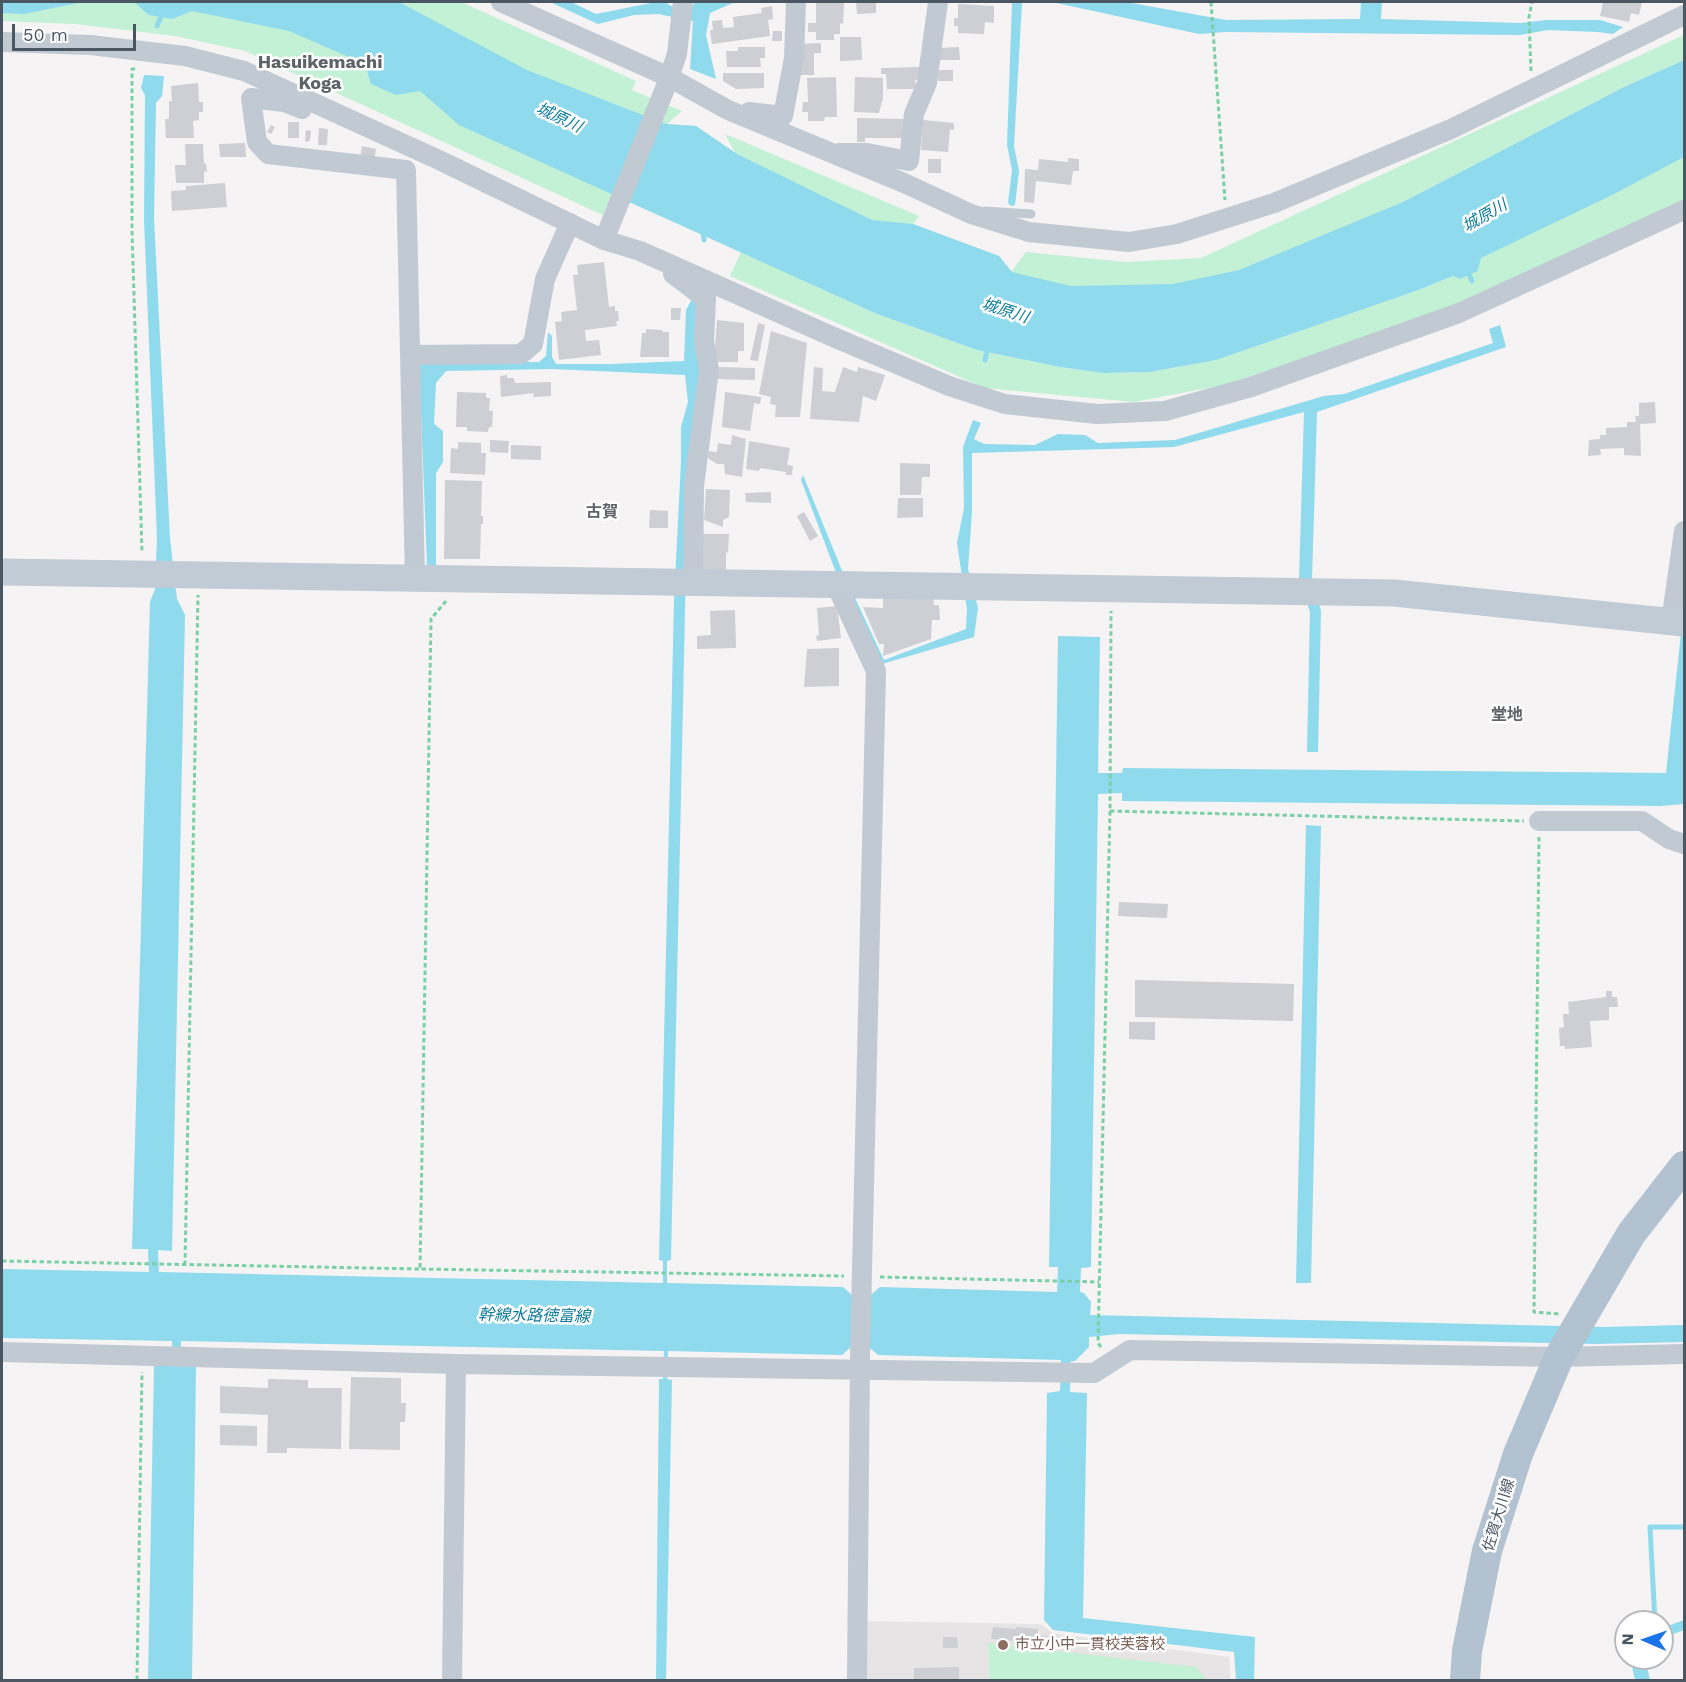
<!DOCTYPE html>
<meta charset="utf-8">
<style>
body{margin:0}
#map{position:relative;width:1686px;height:1682px;overflow:hidden;background:#f5f3f3;font-family:"Work Sans",sans-serif}
canvas{display:block}
.frame{position:absolute;inset:0;border:3px solid #4a5661;pointer-events:none}
.north{position:absolute;left:1614px;top:1610px;width:60px;height:60px;box-sizing:border-box;background:#fff;border:2px solid #b7bbc0;border-radius:50%;rotate:272deg;font-size:16px;font-weight:700;line-height:24px;text-align:center;color:#4a5661}
.north::after{content:'';display:block;margin:auto;width:21px;height:27px;background:#1a73e8;clip-path:polygon(50% 0,100% 100%,50% 72%,0 100%)}
.scale{position:absolute;left:12px;top:24px;width:124px;height:27px;box-sizing:border-box;border:3px solid #4a5661;border-top:0;padding-left:8px;font-size:18px;line-height:21px;white-space:nowrap;color:#4a5661;-webkit-text-stroke:4px #fff;paint-order:stroke}
</style>
<div id="map">
<canvas width="1686" height="1682"></canvas>
<div class="frame"></div>
<div class="north">N</div>
<div class="scale">50 m</div>
</div>
<script>
const context = document.querySelector('canvas').getContext('2d');
context.lineJoin = 'round';
function paint(path, color) {
  context.fillStyle = color;
  context.fill(path, 'evenodd');
}
function toPath(rows) {
  const path = new Path2D();
  for (const r of rows) {
    path.moveTo(r[0], r[1]);
    for (let i = 2; i < r.length; i += 2) path.lineTo(r[i], r[i + 1]);
  }
  return path;
}
function strokePath(path, color, width, dash) {
  context.strokeStyle = color;
  context.lineWidth = width;
  context.lineCap = dash ? 'butt' : 'round';
  context.setLineDash(dash || []);
  context.stroke(path);
}
function drawText(font, color, halo, rows, align = 'center') {
  context.font = font + ' "Work Sans","Noto Sans JP",sans-serif';
  context.lineWidth = 5;
  context.setLineDash([]);
  context.textBaseline = 'middle';
  context.strokeStyle = halo;
  context.fillStyle = color;
  for (const [text, x, y, turn = 0] of rows) {
    context.save();
    context.translate(x, y);
    context.rotate((+turn || 0) * Math.PI / 180);
    context.textAlign = isNaN(turn) ? turn : align;
    if (halo) context.strokeText(text, 0, 0);
    context.fillText(text, 0, 0);
    context.restore();
  }
}
paint(toPath([
 [865,1621,1041,1624,1053,1633,1229,1657,1231,1680,866,1680]
]), '#e6e4e5');
paint(toPath([
 [2,2,178,2,293,18,664,218,612,194,603,215,245,51,175,36,75,24,2,21],
 [383,2,461,2,636,81,632,90,682,111,667,124,696,126,735,153,725,134,919,216,913,224,999,256,1011,272,1026,252,1125,262,1201,258,1684,35,1684,60,1624,87,1403,202,1238,278,1056,303,556,94],
 [1684,133,1684,200,1665,211,1452,307,1229,384,1134,402,985,388,730,276,741,252,877,314,977,350,1060,367,1103,373,1150,372,1216,360,1416,291,1453,276,1460,279,1478,271,1481,258],
 [988,1643,1196,1667,1207,1680,990,1680]
]), '#c3f1d5');
paint(toPath([
 [2,2,399,2,527,70,666,124,696,126,737,154,872,220,913,224,999,256,1012,272,1071,286,1173,284,1239,270,1403,202,1624,87,1684,60,1684,157,1612,195,1481,258,1478,271,1460,279,1453,276,1416,291,1216,360,1150,372,1103,373,1060,367,977,350,877,314,459,125,420,91,396,95,371,84,365,64,289,31,192,11,172,19,149,15,135,3,78,3,24,14,2,13],
 [550,2,571,2,596,14,656,2,665,2,671,6,692,7,695,2,735,2,710,13,706,35,716,79,690,69,693,21,658,14,634,15,598,24],
 [1012,2,1022,2,1014,146,1019,171,1015,205,1011,206,1008,203,1012,170,1007,145],
 [1052,2,1126,2,1226,20,1360,19,1361,2,1382,2,1381,19,1521,23,1546,20,1600,20,1623,27,1613,34,1598,32,1548,30,1520,35,1225,32,1199,34],
 [144,75,164,76,162,96,156,103,154,218,170,538,177,599,185,615,172,1251,158,1250,159,1272,663,1283,663,1261,659,1260,674,600,681,462,681,427,688,402,685,375,552,369,446,371,436,383,434,424,443,431,443,462,436,473,436,566,427,565,419,362,539,362,546,356,548,332,552,336,552,357,556,364,611,364,684,361,686,310,693,297,701,304,701,367,688,471,671,1260,667,1261,667,1283,843,1287,852,1295,872,1294,880,1287,1057,1292,1058,1267,1049,1267,1058,636,1100,637,1098,773,1122,773,1123,768,1666,773,1684,605,1684,804,1661,806,1122,801,1122,793,1098,794,1091,1267,1081,1268,1080,1292,1084,1293,1091,1302,1090,1315,1603,1327,1684,1325,1684,1342,1596,1344,1119,1334,1089,1337,1089,1347,1075,1361,1071,1361,1070,1392,1087,1393,1083,1618,1255,1637,1254,1680,1236,1680,1234,1652,1053,1630,1044,1620,1047,1393,1060,1391,1061,1360,878,1355,871,1349,850,1348,842,1355,668,1351,667,1379,672,1380,666,1680,656,1680,659,1379,663,1379,664,1351,181,1341,181,1366,196,1367,192,1680,148,1680,154,1365,172,1366,172,1341,2,1338,2,1269,149,1272,148,1249,132,1249,150,602,155,589,157,538,144,220,145,95,141,88],
 [1500,325,1506,347,1317,412,1312,579,1321,611,1318,752,1307,752,1310,612,1299,579,1304,412,1174,447,972,453,972,511,968,569,978,608,974,637,882,664,835,570,801,480,803,475,841,568,884,660,966,629,967,609,957,543,964,508,963,447,973,420,981,423,974,439,984,444,1035,445,1058,434,1085,435,1098,443,1175,440,1324,396,1344,394,1493,343,1489,329],
 [1306,825,1321,826,1311,1283,1296,1283],
 [1684,1620,1684,1630,1662,1638,1662,1628],
 [1630,1658,1645,1658,1650,1680,1635,1680]
]), '#90daee');
strokePath(toPath([
 [157,26,167,2],
 [703,229,704,240],
 [1467,269,1472,281],
 [985,360,988,347],
 [1655,1622,1650,1527,1684,1527]
]), '#90daee', 5);
paint(toPath([
 [816,2,844,2,843,24,840,23,840,34,834,34,834,40,816,40,816,32,808,32,808,23,816,23],
 [856,2,876,2,876,13,857,14],
 [1603,2,1642,2,1639,15,1631,13,1629,22,1600,16],
 [958,4,994,6,994,23,985,22,984,34,958,33,958,26,954,26,954,18,958,18],
 [772,6,773,19,768,20,770,36,712,44,710,30,713,30,712,21,722,20,723,28,734,27,733,17,762,13,761,8],
 [773,31,782,31,782,41,772,41],
 [840,37,861,37,862,60,840,61],
 [821,43,821,53,814,53,814,75,800,75,799,44],
 [738,47,765,47,765,58,760,58,761,67,727,67,726,51,738,51],
 [959,47,960,60,940,60,940,48],
 [919,67,920,80,915,80,916,89,887,89,886,74,881,74,881,68],
 [938,70,953,70,953,81,938,81],
 [723,73,764,73,764,88,736,89,723,81],
 [836,77,837,117,825,117,824,121,808,121,808,112,802,112,803,102,808,102,807,78],
 [855,77,883,78,883,98,879,113,854,112],
 [198,83,199,102,203,102,203,112,199,112,199,120,193,121,194,138,166,138,165,119,169,119,169,101,172,101,171,86],
 [857,118,904,119,904,138,865,138,865,142,857,142],
 [923,120,954,123,954,130,950,129,948,152,921,150],
 [288,122,299,122,299,138,288,138],
 [271,125,275,127,271,134,267,132],
 [319,128,328,129,327,145,318,145],
 [306,130,311,131,310,141,305,142],
 [245,143,246,157,220,157,219,144],
 [185,144,203,144,204,164,206,163,207,172,204,171,204,183,176,183,175,165,186,165],
 [362,146,376,149,374,161,360,158],
 [1068,158,1079,159,1079,171,1073,171,1071,185,1036,181,1034,203,1024,202,1025,169,1038,170,1039,159,1068,162],
 [928,159,941,159,941,173,928,173],
 [225,183,227,207,172,211,171,191,186,190,186,186],
 [604,262,609,307,615,306,615,311,618,311,619,321,616,321,617,326,585,330,586,341,599,340,601,355,559,360,555,322,562,321,561,312,577,310,573,275,578,275,577,265],
 [671,308,681,308,680,320,671,320],
 [717,320,744,323,744,351,738,351,738,362,714,362],
 [758,323,765,325,758,361,750,360],
 [646,329,662,330,663,332,669,332,669,357,640,357,642,333,646,333],
 [771,331,807,343,800,417,775,417,776,405,770,404,771,397,759,394],
 [717,367,755,368,755,380,715,379],
 [814,367,823,368,822,391,835,392,843,367,857,372,858,367,885,375,876,401,863,396,859,422,810,419],
 [507,375,507,378,514,378,515,383,551,382,551,396,533,397,534,393,501,397,500,376],
 [457,392,486,393,486,398,490,398,489,411,493,411,492,427,489,427,488,432,467,431,467,427,456,427],
 [725,392,761,397,760,404,754,403,750,431,722,427],
 [1655,402,1656,423,1640,424,1641,456,1624,455,1624,448,1600,449,1601,455,1588,456,1589,440,1600,439,1600,435,1606,435,1606,428,1627,427,1627,422,1636,422,1635,416,1639,416,1639,403],
 [732,435,746,439,742,477,725,474,724,464,717,464,708,458,708,451,717,452,718,443,731,445],
 [490,440,509,441,508,453,490,452],
 [749,441,790,448,787,465,793,466,792,475,786,475,786,472,760,468,759,471,746,469],
 [458,442,481,443,481,453,486,453,485,475,450,473,451,448,458,449],
 [511,445,541,446,541,460,511,459],
 [900,463,930,464,930,477,922,477,921,495,900,495],
 [445,480,482,481,481,516,483,516,483,524,481,524,480,559,444,559],
 [706,489,730,490,729,517,723,520,723,527,704,520],
 [771,492,771,503,746,502,745,493],
 [898,498,923,498,923,517,897,518],
 [650,510,668,511,668,528,649,528],
 [804,512,818,536,810,541,797,516],
 [701,534,729,534,728,553,726,552,726,573,702,573],
 [883,598,933,598,934,605,939,605,940,620,932,620,931,639,883,656,884,644,879,644,863,607,883,608],
 [837,606,841,638,817,641,816,636,819,635,817,608],
 [735,610,736,648,697,649,697,636,711,635,710,611],
 [839,648,839,686,804,687,807,649],
 [1119,902,1168,904,1167,918,1118,916],
 [1135,980,1294,984,1293,1021,1135,1017],
 [1606,991,1612,991,1612,997,1617,997,1618,1007,1609,1007,1609,1020,1590,1021,1592,1047,1565,1049,1565,1046,1560,1046,1559,1028,1564,1027,1563,1014,1569,1014,1568,1002,1606,997],
 [1129,1022,1155,1022,1155,1040,1129,1039],
 [351,1377,401,1378,401,1403,406,1403,405,1422,400,1422,400,1450,349,1449],
 [268,1379,308,1380,308,1388,342,1388,341,1449,287,1448,287,1453,267,1453,268,1415,220,1413,220,1386,268,1388],
 [220,1425,257,1426,257,1446,220,1445],
 [993,1627,1016,1629,1016,1627,1038,1629,1037,1635,1060,1637,1059,1645,991,1639],
 [943,1637,957,1637,958,1648,943,1648],
 [959,1667,959,1680,914,1680,914,1668]
]), '#cdcfd5');
strokePath(toPath([
 [1211,2,1225,200],
 [135,69,132,69,132,231,142,552],
 [1531,71,1529,17,1532,2],
 [446,601,431,619,420,1269,844,1276],
 [1110,811,1524,821],
 [1539,837,1534,1312,1559,1314],
 [2,1261,420,1269],
 [185,1265,198,595],
 [880,1277,1099,1282],
 [1101,1347,1098,1343,1110,811,1111,611],
 [137,1680,142,1372]
]), '#7ad0a6', 3, [4.5, 3]);
strokePath(toPath([
 [985,211,1031,214]
]), '#c1cad2', 9);
strokePath(toPath([
 [501,2,669,77,728,110,904,183,971,214,1029,232,1129,242,1177,234,1274,203,1451,129,1684,15],
 [2,42,90,45,185,56,244,71,439,160,604,240,640,251,831,336,949,386,1005,404,1097,414,1165,411,1251,387,1459,313,1684,210],
 [302,109,284,102,251,98,257,142,268,154,406,170,415,580],
 [749,112,783,116,794,58,796,2],
 [839,153,867,153,909,161,914,114,927,83,938,2],
 [604,240,666,86,677,54,683,2],
 [673,274,706,299,704,341,709,370,694,486,693,583],
 [410,355,521,354,533,344,545,279,570,223],
 [836,585,876,671,860,1356,857,1680],
 [1671,622,1684,531],
 [1539,821,1642,821,1669,839,1684,844],
 [2,1352,456,1364,1094,1373,1130,1350,1559,1357,1684,1354],
 [452,1680,456,1364]
]), '#c1cad2', 20);
strokePath(toPath([
 [2,572,1394,593,1684,623]
]), '#c1cbd6', 27);
strokePath(toPath([
 [1465,1680,1467,1651,1487,1551,1518,1454,1559,1357,1631,1234,1684,1166]
]), '#b3c2d1', 30);
for (const [x, y, r, color] of [
 [1003,1645,6,"#8d6e63"]
]) {
  const dot = new Path2D();
  dot.arc(x, y, r, 0, 2 * Math.PI);
  context.fillStyle = color;
  context.fill(dot);
  strokePath(dot, '#fff', 2);
}
drawText('15px', '#4a5661', '#fff', [
 ["佐賀大川線",1499,1515,-73]
]);
drawText('15px', '#785e54', '#fff', [
 ["市立小中一貫校芙蓉校",1015,1645]
], 'left');
drawText('italic 16px', '#0c7c9b', '#fff', [
 ["城原川",559,118,25],
 ["城原川",1485,216,-30],
 ["城原川",1005,311,18],
 ["幹線水路徳富線",534,1316,1]
]);
drawText('bold 16px', '#5f6368', '#fff', [
 ["古賀",602,512],
 ["堂地",1507,715]
]);
drawText('bold 18px', '#5f6368', '#fff', [
 ["Hasuikemachi",320,63],
 ["Koga",320,84]
]);
</script>
